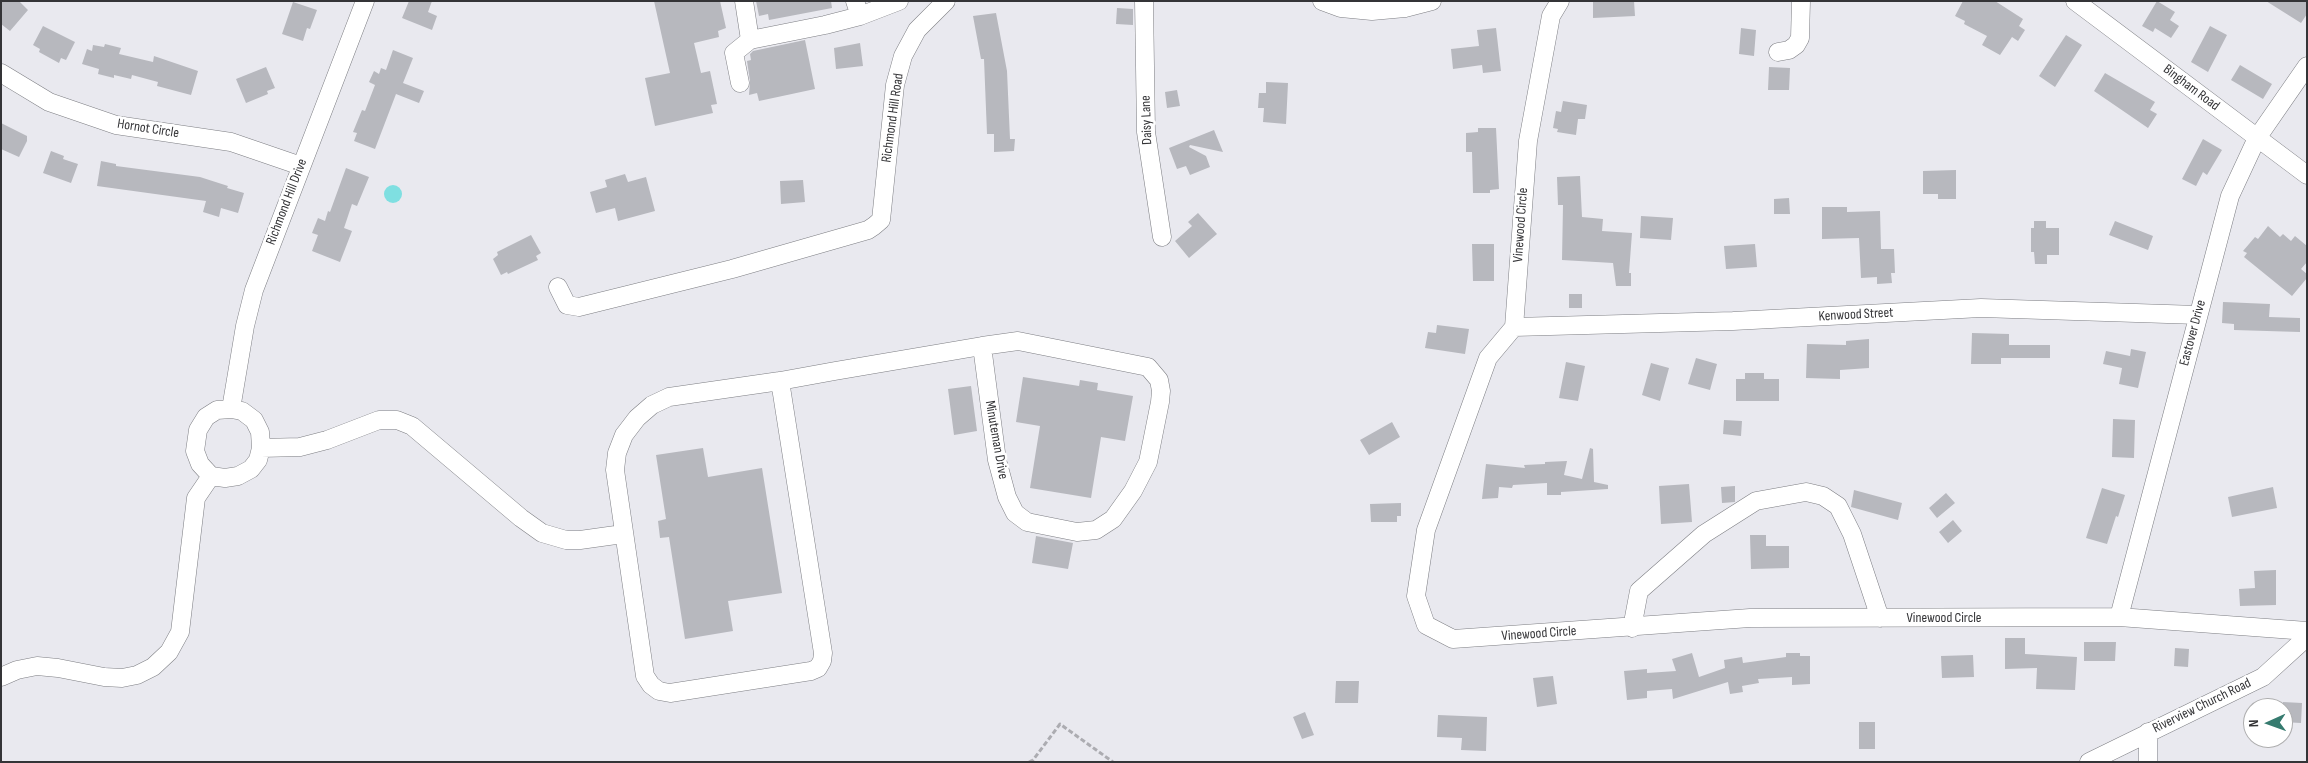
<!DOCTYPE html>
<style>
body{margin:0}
#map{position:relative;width:2308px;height:763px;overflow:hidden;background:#e9e9ef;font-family:"Sofia Sans Condensed",sans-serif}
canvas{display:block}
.frame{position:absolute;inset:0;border:2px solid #343437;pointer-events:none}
.north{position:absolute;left:2243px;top:698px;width:50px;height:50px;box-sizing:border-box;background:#fff;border:1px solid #aeaeaf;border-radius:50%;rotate:268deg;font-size:14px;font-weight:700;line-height:20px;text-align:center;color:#343437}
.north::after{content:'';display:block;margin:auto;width:18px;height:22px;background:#367b6f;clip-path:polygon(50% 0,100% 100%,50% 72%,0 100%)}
</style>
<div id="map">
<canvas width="2308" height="763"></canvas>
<div class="frame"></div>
<div class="north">N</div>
</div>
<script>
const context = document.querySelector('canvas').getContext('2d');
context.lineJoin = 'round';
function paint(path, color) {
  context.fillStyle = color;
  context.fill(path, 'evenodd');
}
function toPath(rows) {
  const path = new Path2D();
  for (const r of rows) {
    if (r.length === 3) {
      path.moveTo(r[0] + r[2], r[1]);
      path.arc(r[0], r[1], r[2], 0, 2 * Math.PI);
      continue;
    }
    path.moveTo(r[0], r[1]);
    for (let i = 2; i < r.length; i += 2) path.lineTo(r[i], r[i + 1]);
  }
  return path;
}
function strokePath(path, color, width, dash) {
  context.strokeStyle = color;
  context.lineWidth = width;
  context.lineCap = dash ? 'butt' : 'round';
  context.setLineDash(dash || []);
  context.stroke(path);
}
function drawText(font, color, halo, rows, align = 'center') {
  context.font = font + ' "Sofia Sans Condensed",sans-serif';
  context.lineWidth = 5;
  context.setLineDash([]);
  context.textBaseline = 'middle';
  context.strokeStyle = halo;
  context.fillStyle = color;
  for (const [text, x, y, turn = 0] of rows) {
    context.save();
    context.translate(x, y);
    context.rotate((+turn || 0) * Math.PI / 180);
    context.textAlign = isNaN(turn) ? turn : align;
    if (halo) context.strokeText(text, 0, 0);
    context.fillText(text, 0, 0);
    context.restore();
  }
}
paint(toPath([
 [393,194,9]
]), '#7fdfe1');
paint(toPath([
 [1,1,19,1,28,10,10,31,1,24],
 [409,1,432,1,428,12,437,16,432,30,402,18],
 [654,1,720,1,726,28,718,31,719,37,694,43,701,73,710,71,717,104,711,105,713,113,655,126,645,78,670,73],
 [756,1,831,1,832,8,769,20,768,14,759,16],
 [1593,1,1634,1,1635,16,1593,18],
 [1963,1,1995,1,2023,19,2019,26,2025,30,2018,41,2012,37,2000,55,1982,45,1987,36,1964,24,1965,21,1955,16],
 [2157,1,2175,12,2170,20,2179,26,2171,38,2155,28,2153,32,2142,26],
 [2266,1,2307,1,2307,14,2301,23],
 [293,2,317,10,310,29,307,28,303,41,282,34],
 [1117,8,1133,9,1133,25,1116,24],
 [996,13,1007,71,1010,139,1015,139,1014,151,994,152,994,134,987,134,984,59,981,59,973,16],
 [43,26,75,42,66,60,61,58,59,63,39,52,40,49,33,45],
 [2210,26,2227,35,2208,72,2191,62],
 [1496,28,1501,71,1483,73,1482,65,1453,69,1451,49,1479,46,1477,30],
 [1741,28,1756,30,1754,56,1739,54],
 [2066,35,2082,45,2055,87,2039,76],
 [805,40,815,89,759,101,757,93,749,95,750,81,747,61,751,60,750,54,753,51],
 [860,43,863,66,836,69,834,48],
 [105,44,121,48,119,54,153,62,154,56,198,71,191,95,157,86,158,82,132,75,131,79,114,75,114,78,98,74,99,69,82,64,87,49,92,51,93,45,104,47],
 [393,50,413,58,403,83,424,91,419,103,396,94,375,149,354,141,357,133,353,132,362,110,365,111,375,85,369,82,374,71,379,74,381,68,386,70],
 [2240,65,2272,84,2263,99,2231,80],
 [266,67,275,88,267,91,268,94,246,103,236,79],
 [1769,67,1790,68,1789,90,1768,90],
 [2105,73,2155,102,2150,110,2157,114,2148,128,2094,91],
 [1266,82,1288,83,1286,124,1263,122,1264,108,1258,108,1259,93,1266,93],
 [1177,90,1180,106,1167,108,1165,92],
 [1563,101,1587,105,1585,119,1578,119,1576,135,1557,132,1558,129,1553,128,1556,111,1561,112],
 [1,123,27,136,27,141,19,157,1,149],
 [1478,128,1496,128,1499,189,1490,190,1490,193,1473,193,1472,152,1466,152,1466,133,1478,132],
 [1214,130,1223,152,1190,145,1189,147,1206,156,1210,167,1190,175,1186,166,1177,169,1169,148],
 [2203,139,2222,150,2207,175,2203,172,2196,186,2182,179],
 [51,151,64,156,63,159,78,164,71,183,43,173],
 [101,161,116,164,116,166,200,177,228,186,227,188,244,193,238,213,221,208,219,217,203,212,206,201,97,186],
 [346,168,369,177,357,206,352,204,344,228,352,231,340,262,312,251,318,235,312,233,318,218,325,221,328,211,330,212],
 [1956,170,1956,199,1938,199,1938,194,1923,194,1923,171],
 [625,174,628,182,646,177,655,211,618,221,615,208,596,213,590,192,607,187,605,180],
 [1580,176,1582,217,1603,219,1602,231,1632,233,1629,273,1631,273,1631,286,1616,286,1613,263,1562,260,1563,205,1558,205,1557,177],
 [803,180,805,202,781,204,780,181],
 [1789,198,1790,214,1774,214,1774,199],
 [1822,207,1847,207,1847,212,1880,211,1881,249,1894,249,1895,273,1891,273,1892,283,1877,284,1877,277,1861,278,1859,238,1822,239],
 [1198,213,1217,234,1189,258,1175,241,1192,226,1188,222],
 [1641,216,1673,218,1671,240,1640,238],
 [2034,221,2046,221,2046,228,2059,228,2059,255,2047,255,2047,264,2035,264,2034,252,2031,252,2031,228,2034,228],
 [2115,221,2153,236,2148,250,2109,235],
 [2268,226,2280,237,2283,234,2291,241,2295,236,2307,246,2307,262,2301,269,2307,274,2307,278,2292,296,2244,257,2247,253,2243,251,2255,237,2258,239],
 [531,235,541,253,536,256,538,260,508,274,507,272,501,275,493,259,498,255,497,252],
 [1472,244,1494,244,1494,281,1473,281],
 [1755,244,1757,267,1726,269,1724,246],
 [1569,294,1582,294,1582,308,1569,308],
 [2223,302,2270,304,2269,317,2300,318,2300,332,2234,330,2234,324,2222,323],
 [1437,325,1469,329,1465,354,1425,348,1428,332,1436,333],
 [1972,333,2009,334,2009,345,2050,345,2050,358,2001,358,2001,364,1971,364],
 [1869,339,1869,368,1840,370,1840,379,1806,378,1807,344,1846,345,1846,341],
 [2131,349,2146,352,2138,388,2119,384,2122,368,2103,364,2106,351,2130,356],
 [1696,358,1717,364,1710,390,1688,384],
 [1566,362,1585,366,1578,401,1559,398],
 [1651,363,1669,368,1660,401,1642,395],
 [1745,373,1764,373,1764,379,1779,379,1779,401,1736,401,1736,379,1745,379],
 [1023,377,1079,386,1080,380,1098,383,1097,390,1133,396,1125,441,1101,437,1091,498,1030,488,1040,426,1016,422],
 [971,386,977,431,954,435,948,389],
 [2113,419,2135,420,2134,458,2112,457],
 [1724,420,1742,421,1741,436,1723,434],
 [1392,422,1400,437,1369,455,1360,440],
 [703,448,708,477,762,468,782,593,728,601,733,631,685,639,669,537,660,538,658,521,666,519,656,455],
 [1590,448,1593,449,1594,482,1608,485,1608,489,1561,492,1561,495,1547,495,1547,483,1513,485,1512,488,1499,487,1498,498,1482,499,1486,464,1525,468,1524,465,1545,464,1545,462,1567,461,1564,475,1582,479],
 [1689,484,1692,522,1661,524,1659,486],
 [1735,486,1735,502,1722,503,1721,487],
 [2273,487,2277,508,2232,517,2228,497],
 [2102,488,2125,495,2118,517,2116,516,2107,544,2086,538],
 [1854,490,1902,503,1898,520,1851,507],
 [1946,493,1955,503,1937,518,1929,508],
 [1401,503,1401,516,1397,516,1397,522,1371,522,1370,504],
 [1953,520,1962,531,1948,543,1939,532],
 [1750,535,1766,535,1766,546,1789,546,1789,568,1751,569],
 [1036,536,1073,543,1068,569,1032,563],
 [2276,570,2276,605,2240,606,2239,589,2255,588,2254,571],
 [2005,638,2025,638,2025,654,2077,657,2075,690,2036,689,2037,668,2005,669],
 [2084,642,2116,642,2115,661,2084,661],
 [2175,648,2189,649,2188,667,2174,666],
 [1692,653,1699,677,1725,668,1724,660,1742,657,1743,663,1786,657,1786,653,1800,653,1800,656,1810,656,1810,684,1792,685,1792,677,1758,679,1759,683,1742,686,1743,692,1730,694,1728,682,1673,699,1672,689,1647,691,1647,698,1627,700,1624,671,1647,669,1647,673,1676,671,1672,659],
 [1973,655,1974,677,1942,678,1941,656],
 [1553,676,1557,704,1537,707,1533,678],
 [1336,681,1359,681,1358,703,1335,703],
 [2283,702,2302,703,2301,723,2283,722],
 [1305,712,1314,735,1302,739,1293,717],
 [1438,715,1487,717,1486,751,1461,750,1462,738,1437,737],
 [1859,722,1875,722,1875,749,1859,749]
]), '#b7b8be');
const minor = toPath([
 [744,1,750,40,825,25,860,16,899,1],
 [855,1,860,16],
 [1144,1,1146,132,1162,237],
 [1322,1,1341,8,1372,11,1405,8,1432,1],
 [1560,1,1551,16,1528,141,1514,327,1488,358,1426,530,1416,596,1426,625,1453,639,1750,618,2119,617,2307,631],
 [2075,1,2307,175],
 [1778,52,1789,50,1796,45,1800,38,1801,1],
 [1,73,49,102,116,125,231,142,301,166],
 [740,83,734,53,750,40],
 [558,287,567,305,579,307,732,269,868,230,874,226,881,220,895,85,903,56,917,30,946,1],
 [1514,327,1733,321,1981,308,2198,315],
 [780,381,823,653,822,661,818,668,811,671,670,693,659,691,651,685,645,676,615,470,617,453,624,435,637,418,652,405,669,397,780,381,835,371,982,346,1018,341,1148,367,1159,380,1161,391,1160,402,1148,462,1133,491,1113,519,1096,530,1077,532,1027,522,1015,513,1007,497,997,460,982,346],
 [231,409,245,326,254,290,365,1],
 [231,409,242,411,254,420,260,432,261,448,258,460,251,469,238,476,225,478,211,476,200,464,195,451,198,430,206,417,217,410,231,409],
 [261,448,300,447,327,440,379,420,397,420,412,426,521,518,542,533,566,540,580,540,623,534],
 [2119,617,2230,196,2257,138,2307,66],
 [1632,628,1639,591,1704,534,1756,501,1806,492,1823,496,1838,506,1852,534,1880,618],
 [1,677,17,670,37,666,58,668,104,677,122,678,137,675,153,667,169,652,180,632,196,498,211,476],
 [2089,762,2263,677,2307,637],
 [2148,762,2148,732]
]);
strokePath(minor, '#7d7e83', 19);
strokePath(toPath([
 [1029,762,1033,760,1060,724,1113,762]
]), '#acacb1', 3, [5, 2.5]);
strokePath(minor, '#fff', 18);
drawText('14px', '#343437', '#fff', [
 ["Bingham Road",2191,88,37],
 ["Richmond Hill Road",893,118,-82],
 ["Daisy Lane",1147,120,-92],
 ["Hornot Circle",148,129,9],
 ["Richmond Hill Drive",287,202,-69],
 ["Vinewood Circle",1521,225,-86],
 ["Kenwood Street",1856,315,-3],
 ["Eastover Drive",2193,333,-75],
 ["Minuteman Drive",996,440,80],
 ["Vinewood Circle",1944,618],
 ["Vinewood Circle",1539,634,-4],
 ["Riverview Church Road",2202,706,-26]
]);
</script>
